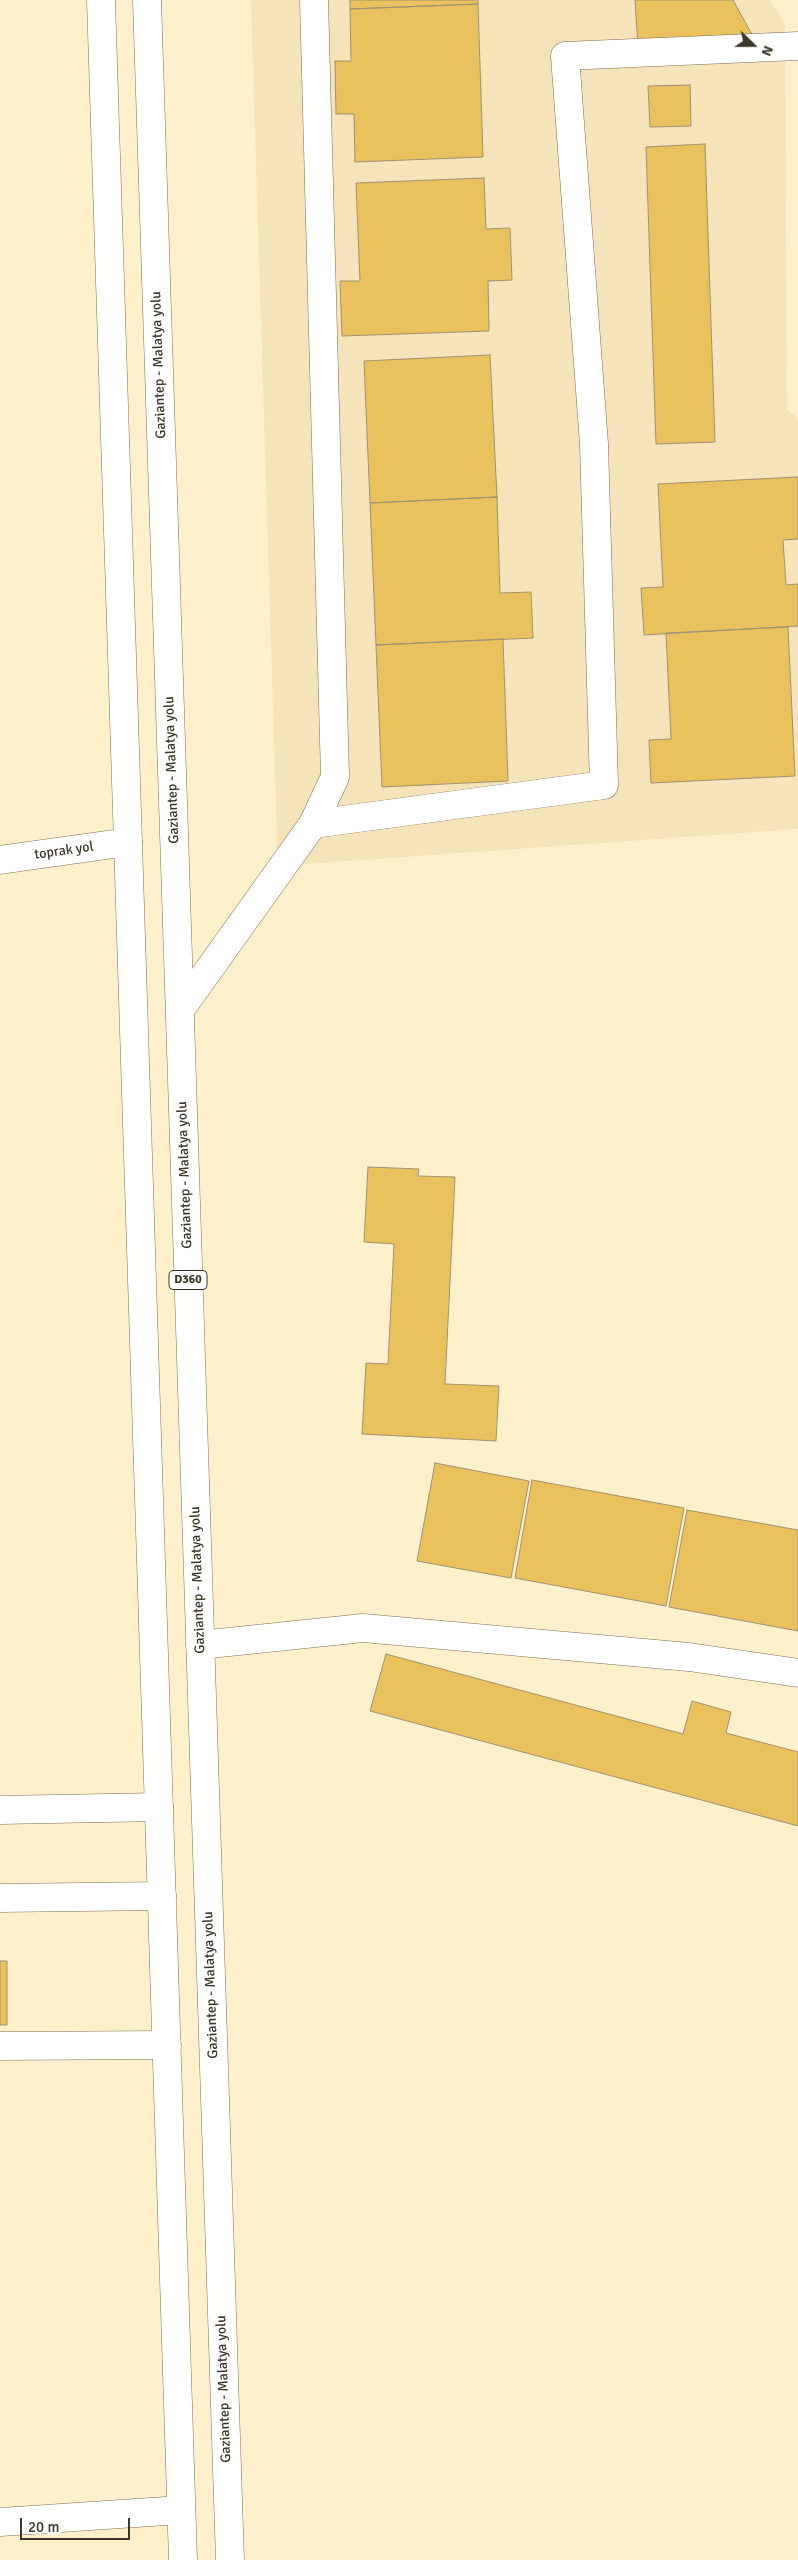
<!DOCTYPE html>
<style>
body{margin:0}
#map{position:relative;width:798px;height:2560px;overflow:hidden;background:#fff0cc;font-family:Signika,sans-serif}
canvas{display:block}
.north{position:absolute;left:728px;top:20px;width:50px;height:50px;-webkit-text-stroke:4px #fefefe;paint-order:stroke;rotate:112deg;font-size:14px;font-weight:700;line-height:20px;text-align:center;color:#3c3628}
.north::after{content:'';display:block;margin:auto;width:18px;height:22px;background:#3c3628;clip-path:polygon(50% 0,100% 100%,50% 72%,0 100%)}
.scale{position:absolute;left:20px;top:2518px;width:110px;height:22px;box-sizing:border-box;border:2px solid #3c3628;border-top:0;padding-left:6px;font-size:15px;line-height:18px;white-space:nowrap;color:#3c3628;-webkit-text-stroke:4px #fefefe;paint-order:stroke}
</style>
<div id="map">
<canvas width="798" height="2560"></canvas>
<div class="north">N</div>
<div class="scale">20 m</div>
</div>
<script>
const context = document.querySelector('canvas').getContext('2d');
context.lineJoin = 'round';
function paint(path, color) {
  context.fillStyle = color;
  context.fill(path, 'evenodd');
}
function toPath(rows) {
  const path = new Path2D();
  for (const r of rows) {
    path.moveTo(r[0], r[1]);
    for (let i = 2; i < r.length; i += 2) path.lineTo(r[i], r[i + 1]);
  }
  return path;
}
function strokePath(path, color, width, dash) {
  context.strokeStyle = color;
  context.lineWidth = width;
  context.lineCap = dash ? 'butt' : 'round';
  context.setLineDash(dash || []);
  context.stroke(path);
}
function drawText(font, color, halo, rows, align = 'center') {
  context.font = font + ' Signika,sans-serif';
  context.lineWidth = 5;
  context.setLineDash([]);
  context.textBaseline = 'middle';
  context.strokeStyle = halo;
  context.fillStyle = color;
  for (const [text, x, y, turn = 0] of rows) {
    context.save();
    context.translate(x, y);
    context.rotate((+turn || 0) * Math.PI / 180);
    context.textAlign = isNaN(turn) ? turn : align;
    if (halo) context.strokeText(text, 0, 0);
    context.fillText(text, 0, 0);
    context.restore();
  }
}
paint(toPath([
 [251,0,770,0,785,25,787,410,798,418,798,829,278,866]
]), '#f5e3b9');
const building = toPath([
 [350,0,478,0,478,4,350,9,350,0],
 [635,0,733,0,755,40,638,46,635,0],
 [478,4,483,157,355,162,354,114,336,114,335,61,351,61,350,9,478,4],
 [690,85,691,126,650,127,648,86,690,85],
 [705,144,715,442,656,444,646,147,705,144],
 [484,178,486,229,510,228,512,280,488,281,489,331,342,336,340,281,360,281,356,183,484,178],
 [490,355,497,497,370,503,364,361,490,355],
 [798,477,798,539,783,540,786,585,798,584,798,626,644,635,641,588,663,587,658,484,798,477],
 [497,497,500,593,531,592,533,638,376,645,370,503,497,497],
 [788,627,795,776,651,783,649,740,671,739,666,633,788,627],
 [503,639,508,781,382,787,376,645,503,639],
 [368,1167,419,1169,418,1176,455,1177,445,1384,499,1386,496,1441,362,1434,366,1363,388,1364,394,1244,364,1242,368,1167],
 [435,1463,529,1481,511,1578,417,1561,435,1463],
 [532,1480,684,1508,666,1606,515,1578,532,1480],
 [687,1510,798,1530,798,1631,669,1607,687,1510],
 [386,1654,683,1734,692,1701,731,1712,726,1733,798,1752,798,1826,370,1711,386,1654],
 [0,1961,7,1961,7,2025,0,2025,0,1961]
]);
paint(building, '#eac25d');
strokePath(building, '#a09271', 1);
const minor = toPath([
 [313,824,604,785,594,444,565,56,798,46],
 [0,860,128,842],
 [180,1010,313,824,335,777,314,0],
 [200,1645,363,1628,689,1657,798,1673],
 [0,1810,159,1807],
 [0,1898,162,1896],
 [0,2046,167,2045],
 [0,2522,181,2510]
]);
const highway = toPath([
 [101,0,183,2560],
 [147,0,230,2560]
]);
strokePath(minor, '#7b6e4e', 29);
strokePath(highway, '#7b6e4e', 29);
strokePath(minor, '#fff', 28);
strokePath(highway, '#fff', 28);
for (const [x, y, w] of [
 [188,1280,38]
]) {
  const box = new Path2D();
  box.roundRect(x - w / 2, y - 9.5, w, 19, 4);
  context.fillStyle = '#fefefe';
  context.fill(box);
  strokePath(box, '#3c3628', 1);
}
drawText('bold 12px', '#3c3628', null, [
 ["D360",188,1280]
]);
drawText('14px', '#3c3628', '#fefefe', [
 ["Gaziantep - Malatya yolu",159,365,-92],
 ["Gaziantep - Malatya yolu",172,770,-92],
 ["toprak yol",64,851,-8],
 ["Gaziantep - Malatya yolu",185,1175,-92],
 ["Gaziantep - Malatya yolu",198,1580,-92],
 ["Gaziantep - Malatya yolu",211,1985,-92],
 ["Gaziantep - Malatya yolu",224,2389,-92]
]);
</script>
